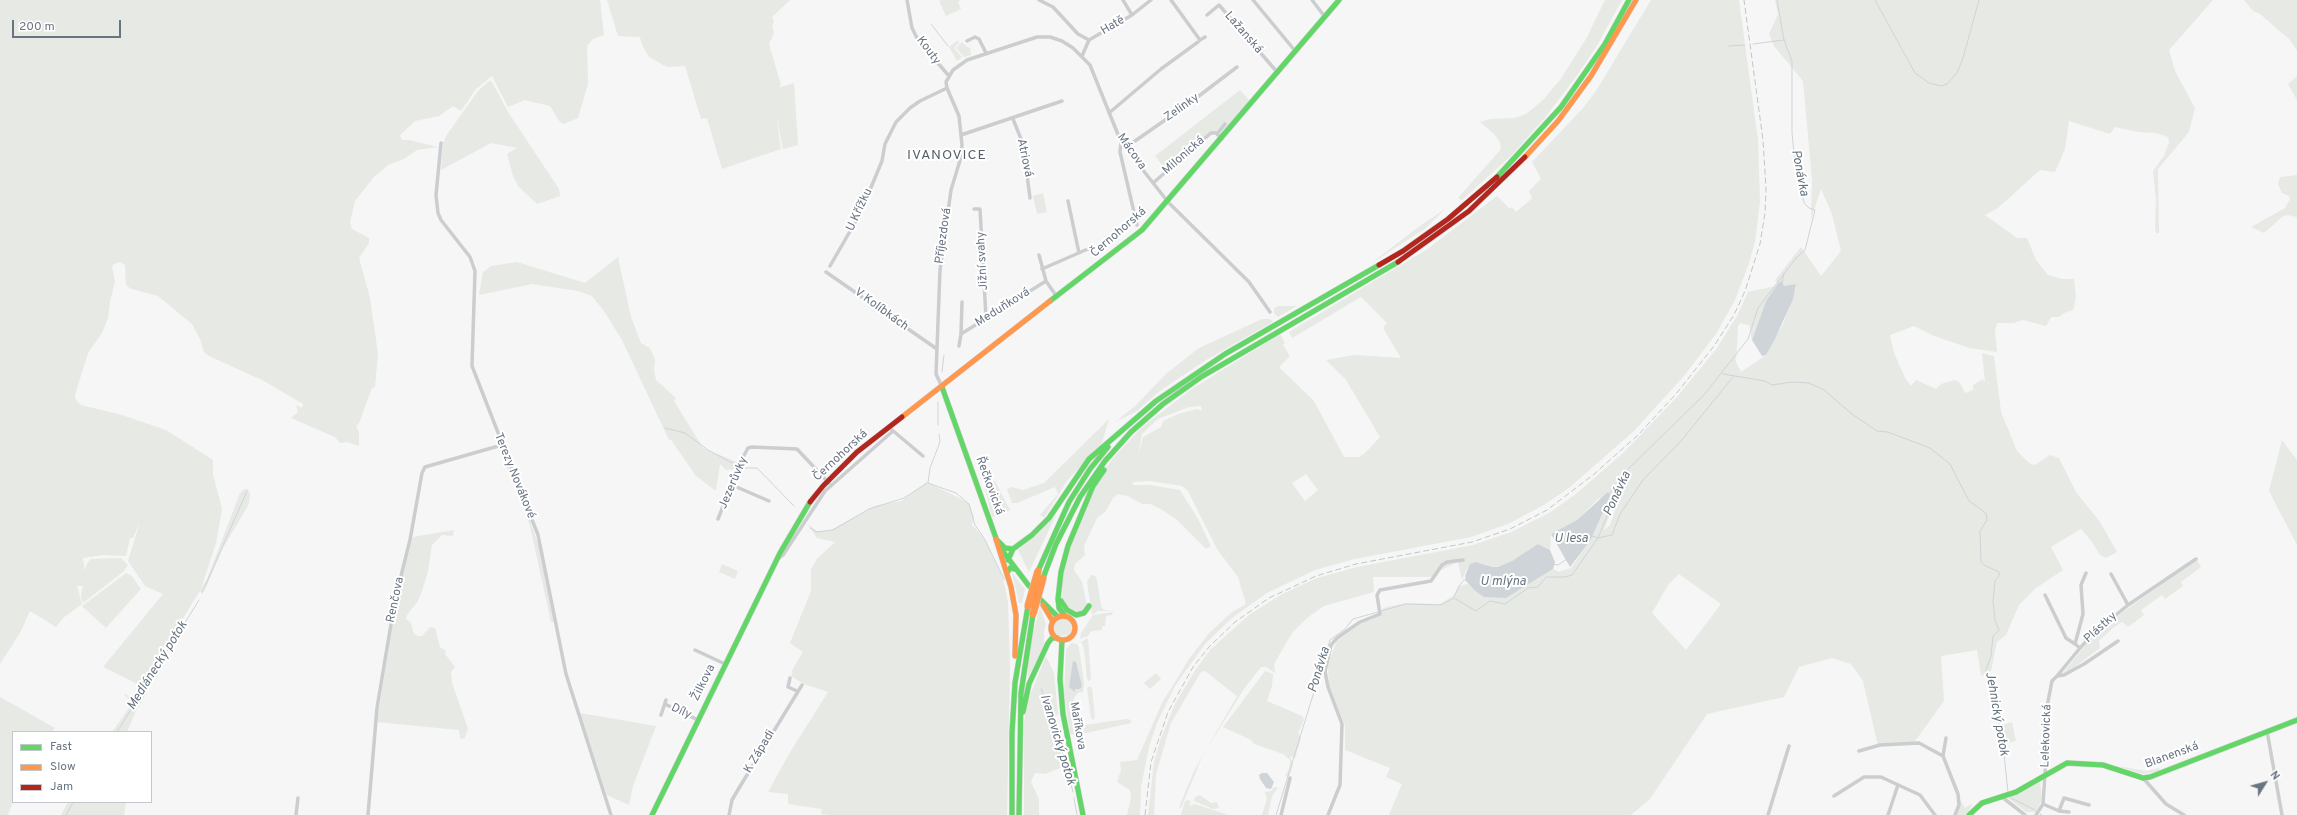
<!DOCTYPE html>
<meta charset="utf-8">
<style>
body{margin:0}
#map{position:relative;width:2297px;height:815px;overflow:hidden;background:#f6f6f6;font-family:Overpass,sans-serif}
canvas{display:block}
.legend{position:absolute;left:12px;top:731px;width:140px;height:72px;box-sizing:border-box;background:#fff;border:1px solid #c3c7cd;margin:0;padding:5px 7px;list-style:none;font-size:12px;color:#697483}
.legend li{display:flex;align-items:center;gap:8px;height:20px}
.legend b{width:20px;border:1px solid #c3c7cd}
.north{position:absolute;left:2245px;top:763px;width:40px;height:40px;-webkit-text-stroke:3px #fff;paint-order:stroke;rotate:53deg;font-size:11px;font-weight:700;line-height:16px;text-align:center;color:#697483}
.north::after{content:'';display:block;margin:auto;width:14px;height:18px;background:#697483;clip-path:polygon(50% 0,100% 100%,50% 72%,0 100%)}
.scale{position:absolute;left:12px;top:20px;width:109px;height:18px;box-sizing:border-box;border:2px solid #697483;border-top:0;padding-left:5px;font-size:12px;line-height:14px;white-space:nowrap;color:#697483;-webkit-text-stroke:3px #fff;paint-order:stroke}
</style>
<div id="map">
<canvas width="2297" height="815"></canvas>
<ul class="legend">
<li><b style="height:5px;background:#63d668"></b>Fast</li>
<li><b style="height:5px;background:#ff974d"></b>Slow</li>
<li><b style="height:5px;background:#b3261e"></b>Jam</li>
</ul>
<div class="north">N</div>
<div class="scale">200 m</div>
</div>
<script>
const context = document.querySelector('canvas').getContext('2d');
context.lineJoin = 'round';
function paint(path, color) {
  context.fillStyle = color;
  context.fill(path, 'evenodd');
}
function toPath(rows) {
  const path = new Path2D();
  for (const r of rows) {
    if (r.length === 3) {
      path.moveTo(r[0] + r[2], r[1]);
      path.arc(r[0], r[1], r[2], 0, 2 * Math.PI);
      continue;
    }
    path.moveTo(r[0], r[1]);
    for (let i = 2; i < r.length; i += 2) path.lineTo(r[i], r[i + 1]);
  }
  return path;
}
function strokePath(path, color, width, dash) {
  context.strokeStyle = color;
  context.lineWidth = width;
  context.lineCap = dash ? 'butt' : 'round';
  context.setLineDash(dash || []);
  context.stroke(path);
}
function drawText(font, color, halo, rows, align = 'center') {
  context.font = font + ' Overpass,sans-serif';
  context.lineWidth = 4;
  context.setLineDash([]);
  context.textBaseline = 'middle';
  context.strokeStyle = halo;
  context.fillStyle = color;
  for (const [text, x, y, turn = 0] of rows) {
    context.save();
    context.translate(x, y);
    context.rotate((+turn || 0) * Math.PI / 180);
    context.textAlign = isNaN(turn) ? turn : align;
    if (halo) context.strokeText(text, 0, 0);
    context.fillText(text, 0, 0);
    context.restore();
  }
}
paint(toPath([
 [0,0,600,0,604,35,593,39,587,46,588,84,578,118,564,124,560,122,550,106,525,100,508,107,492,76,476,89,461,111,453,106,439,116,415,121,400,135,402,140,409,140,438,147,417,150,404,159,388,165,374,177,355,201,350,222,352,229,369,238,369,243,359,258,370,298,378,354,375,387,372,388,359,423,356,426,359,432,359,446,347,442,340,443,335,437,291,418,298,412,296,405,302,408,303,404,262,380,209,356,204,352,200,339,192,324,158,296,131,289,126,285,125,265,120,262,114,264,112,267,115,282,110,301,108,318,102,333,88,353,75,395,76,400,81,405,122,415,166,430,213,460,213,474,222,509,216,543,201,589,207,579,240,493,244,489,248,489,250,495,249,504,223,548,207,585,202,593,200,591,196,597,142,686,103,667,163,594,145,586,128,561,140,522,133,538,130,538,126,556,103,555,83,558,85,571,87,563,91,559,121,558,128,565,123,572,83,603,81,596,83,586,77,586,82,604,63,618,56,627,30,611,20,633,0,664],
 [607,0,790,0,772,17,774,21,772,26,774,33,769,44,781,85,778,88,794,83,798,145,783,149,776,115,781,149,722,169,707,118,701,119,685,66,667,67,649,57,642,45,640,37,618,36],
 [942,0,960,0,958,2,961,9,946,16,939,1],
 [1605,0,1622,0,1598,44,1576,77,1544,119,1511,156,1462,200,1458,198,1501,149,1500,142,1493,133,1480,122,1490,119,1515,118,1526,114,1543,100,1560,80,1586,39],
 [1651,0,1739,0,1758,140,1760,201,1755,242,1748,266,1735,300,1716,334,1684,376,1634,431,1570,487,1544,505,1508,524,1471,537,1355,559,1315,570,1267,593,1232,618,1205,644,1175,686,1157,723,1149,747,1141,787,1140,815,1127,815,1131,798,1130,790,1117,782,1121,770,1120,762,1137,760,1162,703,1189,659,1209,633,1232,612,1246,604,1238,577,1217,549,1188,491,1182,486,1150,481,1133,482,1133,485,1150,485,1180,490,1198,519,1211,546,1206,549,1177,520,1161,509,1150,504,1142,504,1128,496,1118,494,1113,498,1106,511,1097,518,1084,546,1085,555,1075,564,1074,570,1082,582,1087,605,1086,610,1073,612,1062,600,1063,574,1070,547,1099,478,1113,458,1142,427,1192,389,1280,334,1285,343,1283,345,1290,356,1279,367,1314,401,1344,457,1359,457,1365,453,1380,437,1346,380,1326,360,1354,355,1401,358,1383,328,1387,323,1361,297,1292,338,1289,332,1426,250,1497,196,1510,209,1512,207,1516,212,1530,200,1532,198,1529,191,1541,179,1532,162,1583,108,1596,91],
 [1201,406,1202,411,1197,409,1178,414,1163,421,1161,427,1143,437,1138,456,1142,434,1158,419,1189,407],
 [1306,474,1318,490,1305,501,1292,483],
 [1775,0,2213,0,2169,50,2175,71,2195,108,2189,132,2158,169,2159,233,2156,233,2155,227,2156,200,2153,171,2164,156,2169,142,2168,137,2156,133,2139,132,2119,128,2115,127,2110,134,2069,121,2065,149,2055,172,2040,170,1998,208,1985,215,2017,238,2027,238,2036,260,2048,275,2062,279,2074,279,2076,297,2073,310,2064,313,2059,317,2051,317,2046,326,2023,320,2013,323,1997,323,1995,331,1997,352,1969,348,1932,335,1914,326,1890,335,1894,353,1905,378,1911,386,1916,380,1936,389,1941,384,1955,380,1960,383,1965,393,1973,390,1973,385,1983,379,1985,382,1982,353,1994,356,2001,412,2017,451,2029,463,2035,465,2050,455,2059,458,2076,492,2100,522,2117,552,2106,558,2100,555,2092,542,2081,529,2051,547,2063,570,2036,588,2019,605,2006,635,1997,642,1991,671,1981,676,1977,650,1941,656,1944,701,1913,744,1878,746,1863,681,1851,664,1832,658,1799,667,1784,697,1707,714,1650,799,1631,815,1389,815,1402,784,1386,777,1390,768,1345,750,1345,726,1329,686,1328,663,1337,641,1362,623,1381,615,1383,608,1406,603,1440,604,1454,595,1459,586,1468,584,1474,590,1493,597,1506,598,1553,569,1559,572,1571,568,1590,541,1600,497,1577,520,1551,534,1550,550,1538,544,1527,553,1502,566,1492,567,1480,563,1467,568,1462,580,1458,562,1441,570,1432,577,1373,577,1374,592,1324,606,1307,618,1292,633,1274,664,1275,673,1266,667,1261,667,1244,689,1203,755,1181,808,1179,807,1194,771,1237,696,1205,671,1201,672,1171,723,1156,774,1154,815,1148,815,1154,762,1161,738,1176,702,1196,669,1211,649,1249,615,1282,594,1317,578,1357,567,1473,545,1511,532,1549,513,1576,494,1622,454,1678,396,1717,348,1737,316,1748,292,1776,286,1766,301,1752,340,1749,325,1740,323,1738,326,1736,362,1741,372,1766,355,1783,324,1795,291,1796,284,1784,286,1783,283,1778,283,1775,280,1801,247,1821,276,1841,251,1832,214,1821,189,1811,219,1812,180,1803,81,1774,46,1769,34,1778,14],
 [1624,483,1610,525,1604,530,1617,496],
 [1679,574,1721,604,1686,650,1652,613,1668,585],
 [2244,0,2297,0,2297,50,2289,39,2260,14,2253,11],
 [958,40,959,43,954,48,962,57,957,61,949,47],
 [962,42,968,48,970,47,971,55,964,57,956,48],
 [2297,76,2297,100,2288,84],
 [489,81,492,82,508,112,559,189,560,196,537,204,518,186,513,176,507,154,517,148,491,143,441,170,443,143,446,136,478,91],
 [1240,90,1250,101,1221,135,1216,131,1210,132,1165,169,1155,156],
 [2297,175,2297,217,2288,215,2283,216,2264,233,2251,227,2285,208,2290,199,2289,196,2282,193,2278,184,2280,177],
 [1043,193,1047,212,1037,214,1033,196],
 [1445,209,1426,228,1369,265,1417,228],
 [618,257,631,317,641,343,650,348,655,359,654,370,656,380,676,398,674,401,703,448,739,463,735,469,726,470,720,464,716,491,696,476,671,440,669,440,622,340,604,311,592,296,578,291,532,284,479,295,483,272,491,266,517,262,585,283],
 [1279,306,1297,306,1278,317,1274,313,1274,308],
 [1262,319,1270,319,1273,322,1206,360,1160,391,1137,411,1115,422,1135,406,1167,373,1199,348],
 [1109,419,1102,443,1067,481,1044,518,1040,515,1058,494,1055,487,1017,503,1012,503,1007,489,1012,487,1023,490,1044,483],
 [2282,440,2297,460,2297,545,2269,491],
 [499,448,502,449,526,509,524,509],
 [995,481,1010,510,1005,514,992,517,984,485,988,482],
 [927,482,969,503,974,517,972,525,984,538,1003,578,1008,602,1010,669,1007,815,829,815,821,814,822,809,788,804,788,794,768,792,789,754,828,692,804,684,791,676,793,673,791,672,803,652,790,643,811,591,811,569,817,559,835,542,817,538,808,524,817,531,829,531,874,506,901,501],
 [525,513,527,513,539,546,554,622,551,622,530,526],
 [1056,515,1029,572,1018,550,1038,534],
 [454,530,453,536,442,535,432,545,428,571,422,591,418,601,407,615,406,619,411,623,414,634,418,636,422,636,430,627,435,628,440,647,446,651,445,654,455,667,451,672,452,683,468,729,464,739,460,738,459,730,377,722,396,601,413,537],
 [2197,560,2201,567,2181,582,2183,586,2165,599,2162,595,2141,610,2144,615,2128,627,2122,622,2113,628,2099,641,2100,648,2072,669,2062,674,2092,637,2124,611],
 [722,564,738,571,735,579,719,572],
 [126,573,132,576,141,589,106,628,82,606],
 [1012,573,1025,589,1022,603,1019,603],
 [1091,575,1095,576,1097,580,1101,606,1104,610,1114,611,1098,611,1092,615,1087,582],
 [1040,607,1046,624,1044,631,1044,645,1028,678,1028,663,1032,638],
 [1113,612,1112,615,1106,616,1105,626,1102,626,1102,630,1091,631,1088,636,1080,639,1081,633,1093,615],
 [1060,617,1071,622,1072,630,1068,635,1059,636,1055,632,1053,621],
 [1088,638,1091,679,1089,681,1087,679,1084,649,1081,642],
 [1071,643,1077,644,1079,648,1084,683,1083,692,1078,693,1074,698,1077,726,1127,719,1131,720,1131,723,1077,735,1070,734,1064,692,1066,650],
 [1046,656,1054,673,1058,714,1050,720,1065,766,1045,774,1035,773,1031,782,1039,799,1039,815,1024,815,1024,723,1028,700],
 [1265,671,1273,674,1272,686,1267,701,1302,716,1304,720,1298,733,1301,738,1295,758,1290,756,1293,765,1289,777,1285,776,1289,769,1290,760,1283,754,1254,744,1251,740,1223,727],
 [1156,673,1161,679,1150,689,1144,683],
 [1090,686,1092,688,1095,718,1093,720,1091,718,1087,688],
 [138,688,148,691,136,711,127,732,112,732,129,708,129,700,123,693,133,698],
 [0,697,55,728,52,732,13,732,13,802,8,815,0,815],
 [580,713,656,726,633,786,629,805,607,795],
 [2012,722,2016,741,2007,743,2002,725],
 [2117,766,2147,771,2159,768,2160,771,2142,774],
 [2040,782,2042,799,2036,812,2026,812,2008,798],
 [1274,787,1278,788,1272,796,1268,815,1262,815,1267,799,1265,792,1271,791],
 [1200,795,1211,803,1217,802,1219,808,1213,809,1194,801,1195,797],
 [1188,800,1191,801,1189,806,1195,804,1228,815,1181,815,1185,801],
 [1960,800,1965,808,1971,804,1972,806,1965,815,1957,815],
 [68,802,126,802,124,815,61,815]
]), '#e6e9e4');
paint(toPath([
 [1782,281,1784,286,1796,284,1793,299,1775,339,1766,355,1762,356,1752,340,1766,301,1778,283],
 [1608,492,1610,494,1610,496,1590,541,1570,567,1551,534,1577,520],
 [1538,544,1550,550,1555,562,1553,569,1506,598,1484,597,1474,590,1466,581,1465,576,1470,564,1476,562,1492,567,1498,567,1512,561],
 [1073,661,1076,662,1082,686,1080,689,1075,689,1075,692,1069,687],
 [1262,773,1267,773,1274,782,1271,789,1266,788,1260,779,1259,775]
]), '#cfd4d8');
strokePath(toPath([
 [1875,0,1915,73,1929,83,1941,86,1947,84,1957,73,1963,58,1979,0],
 [931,24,948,46],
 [1753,44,1784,40],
 [1729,46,1745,45],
 [1782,282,1784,273],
 [942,372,944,355],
 [1723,374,1765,381,1772,385,1792,382,1809,383,1824,390,1852,414,1877,431,1888,432,1930,448,1950,464,1969,501,1986,513,1987,520,1980,531,1981,562,1984,565,1999,572,1999,576,1995,581,1993,601,1995,620,1999,630,1993,636,1991,656,1986,670,2002,735,2008,792],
 [938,425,938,402],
 [665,428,685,433,708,450,738,466],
 [939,434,940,442,930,468,928,483,956,493,969,504,975,525,984,538,1004,579],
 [741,468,757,468,794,506],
 [1610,493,1624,474],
 [810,528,816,532,833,530,869,509,904,498,927,483],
 [1592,536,1598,538,1612,535,1620,514,1643,480,1681,441,1733,377],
 [1553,564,1558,565,1567,559],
 [202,593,247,491],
 [1454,597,1459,586,1464,580,1467,580],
 [1381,611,1406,604,1441,605,1454,598,1476,611,1490,601,1505,604,1528,588,1538,587,1546,577,1565,577,1572,575,1598,538,1625,472,1704,395,1748,339,1758,308,1796,258,1805,250,1815,210,1809,208,1804,203,1795,163,1792,133,1792,61,1784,40,1777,0],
 [1041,688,1064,757,1073,792],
 [117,732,199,600],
 [1074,798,1077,815],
 [2011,798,2035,810],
 [2040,814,2042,815],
 [66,815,73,802],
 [1276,815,1330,640,1345,629,1353,619,1378,612]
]), '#cfd4d8', 1);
const fast = toPath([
 [1497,177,1561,107,1605,44,1629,0],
 [1050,301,1142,230,1339,0],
 [942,387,997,541],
 [996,539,1005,548,1013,549],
 [1001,549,1029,586],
 [1008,560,1013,549,1032,535,1049,518,1089,459,1156,401,1225,354,1379,265],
 [1038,571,1069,502,1090,469,1108,447],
 [1007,573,1010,568,1015,569],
 [1043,578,1056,544,1080,497,1105,461,1131,432,1163,404,1201,377,1398,262],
 [1037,596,1057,616],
 [1061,601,1067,610,1076,615,1084,613,1089,606],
 [1065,616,1059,608,1058,599,1061,572,1068,546,1093,486,1104,470],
 [1062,640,1060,679,1063,714,1083,815],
 [1023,712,1029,684,1048,643,1052,638,1057,638],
 [652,815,780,553,810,502],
 [1012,815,1012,733,1015,683,1028,606],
 [1019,815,1021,693,1033,614],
 [1969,815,1982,803,2016,792,2067,763,2103,765,2143,778,2150,777,2297,720]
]);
const slow = toPath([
 [1525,157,1558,121,1591,76,1636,0],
 [902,417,1050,301],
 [996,539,1011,587,1016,615,1015,656],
 [1043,605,1052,620],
 [1063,628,12]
]);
const jam = toPath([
 [1398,262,1469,211,1525,157],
 [1379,265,1403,251,1448,219,1497,177],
 [810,502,823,486,857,452,902,417]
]);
strokePath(fast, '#d2d3d4', 6);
strokePath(slow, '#d2d3d4', 6);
strokePath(jam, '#d2d3d4', 6);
strokePath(toPath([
 [907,0,912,28,918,40,949,76],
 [1039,0,1053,7,1078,34,1089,40],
 [1123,0,1132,15],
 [1171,0,1200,40,1205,37],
 [1253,0,1296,52],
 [1312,0,1325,17],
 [1207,15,1219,5,1278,73],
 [967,41,975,37,979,39,986,53],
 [1082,56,1089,40,1132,15,1151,0],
 [1109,113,1161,69,1198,42],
 [1013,119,1023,144,1030,198],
 [1217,134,1225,124],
 [961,135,1062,101],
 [1121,142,1120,152,1137,225],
 [441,143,436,195,438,213,441,220,470,257,475,271,472,366,538,535,566,674,611,815],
 [1125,148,1191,102,1237,67],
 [1153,183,1211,133,1216,133,1222,139],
 [1068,201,1079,253],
 [974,209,980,209,986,318],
 [1039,255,1046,281,1057,297],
 [830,266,860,214,882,161,885,144,896,122,910,108,920,101,947,88],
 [1042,269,1090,248],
 [826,272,937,349],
 [961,334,962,302],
 [959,346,961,334,1046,281],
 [942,387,936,374,940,270,951,190,961,157,962,145,959,116,947,88,946,82,953,70,967,60,1037,37,1050,37,1062,41,1073,48,1090,65,1121,142,1168,202,1249,282,1270,312],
 [892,430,923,456],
 [732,485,769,501],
 [718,519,742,459,748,448,752,447,797,449,829,483],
 [777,560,783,555,825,491,893,431],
 [2086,573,2081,585,2083,614,2075,644,2080,648,2094,633,2128,605,2196,559],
 [2111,574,2128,605],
 [2045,595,2066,638,2075,644],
 [695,650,725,664],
 [2057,676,2080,648],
 [790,678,788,687,797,691],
 [665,704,698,720],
 [661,715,666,700],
 [2267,731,2282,815],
 [1946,738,1943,756,1958,794,1959,805,1955,815],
 [1859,751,1880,745,1919,743,1943,756],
 [2143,778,2166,804,2184,815],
 [1834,796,1864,777,1881,777,1920,795,1935,815],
 [2002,797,2025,815],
 [2043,804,2059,811,2069,812],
 [2059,811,2064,798,2089,805],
 [296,815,298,798],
 [368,815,377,708,395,600,410,540,422,473,425,467,502,445],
 [729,815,732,800,739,788,802,685],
 [1281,815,1290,778],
 [1328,815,1340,785,1342,724,1328,687,1325,671,1331,645,1337,638,1360,622,1380,614,1377,595,1380,590,1431,581,1442,565,1447,562,1463,560],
 [1768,815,1789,746],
 [1888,815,1898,785],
 [2036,815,2043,804,2047,745,2045,717,2052,681,2057,676,2064,675,2084,664,2118,641]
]), '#cccdcf', 3.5);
strokePath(fast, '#63d668', 5);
strokePath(slow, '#ff974d', 5);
strokePath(jam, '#b3261e', 5);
strokePath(toPath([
 [1145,815,1151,762,1168,712,1193,667,1209,647,1235,622,1269,598,1316,576,1356,564,1472,542,1510,529,1547,510,1593,475,1638,435,1676,394,1714,346,1734,315,1745,291,1760,244,1765,213,1766,189,1763,140,1744,0]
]), '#c3c4c5', 1, [6, 3]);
const slowBridge = toPath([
 [1028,606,1038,571],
 [1033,614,1043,578]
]);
strokePath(slowBridge, '#d2d2d3', 8, []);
strokePath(slowBridge, '#ff974d', 7);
drawText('12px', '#697483', '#fff', [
 ["Hatě",1113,26,-31],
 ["Lažanská",1243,33,49],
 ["Kouty",928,51,53],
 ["Zelinky",1182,108,-35],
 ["Mácova",1131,152,55],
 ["Milonická",1184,156,-41],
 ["Atriová",1024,158,78],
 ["U Křížku",860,210,-65],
 ["Černohorská",1119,233,-41],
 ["Příjezdová",944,236,-82],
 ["Jižní svahy",983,261,-93],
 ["Meduňková",1003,308,-32],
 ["V Kolíbkách",881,310,36],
 ["Černohorská",841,456,-43],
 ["Terezy Novákové",514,476,68],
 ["Jezerůvky",734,483,-67],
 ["Řečkovická",989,486,70],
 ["Renčova",396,600,-78],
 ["Plástky",2101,628,-42],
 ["Žilkova",704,683,-64],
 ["Díly",681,712,25],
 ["Maříkova",1077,726,80],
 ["Lelekovická",2047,736,-88],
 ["K Západi",760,752,-59],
 ["Blanenská",2172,756,-20]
]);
drawText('italic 13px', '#65747f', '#fff', [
 ["Ponávka",1799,173,79],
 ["Ponávka",1618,494,-65],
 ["U lesa",1571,539],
 ["U mlýna",1503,582],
 ["Medlánecký potok",158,666,-58],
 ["Ponávka",1320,670,-73],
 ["Jehnický potok",1996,714,80],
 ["Ivanovický potok",1057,740,73]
]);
context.letterSpacing = '1px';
drawText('14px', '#575e69', '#fff', [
 ["IVANOVICE",947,156]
]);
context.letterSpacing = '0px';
</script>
